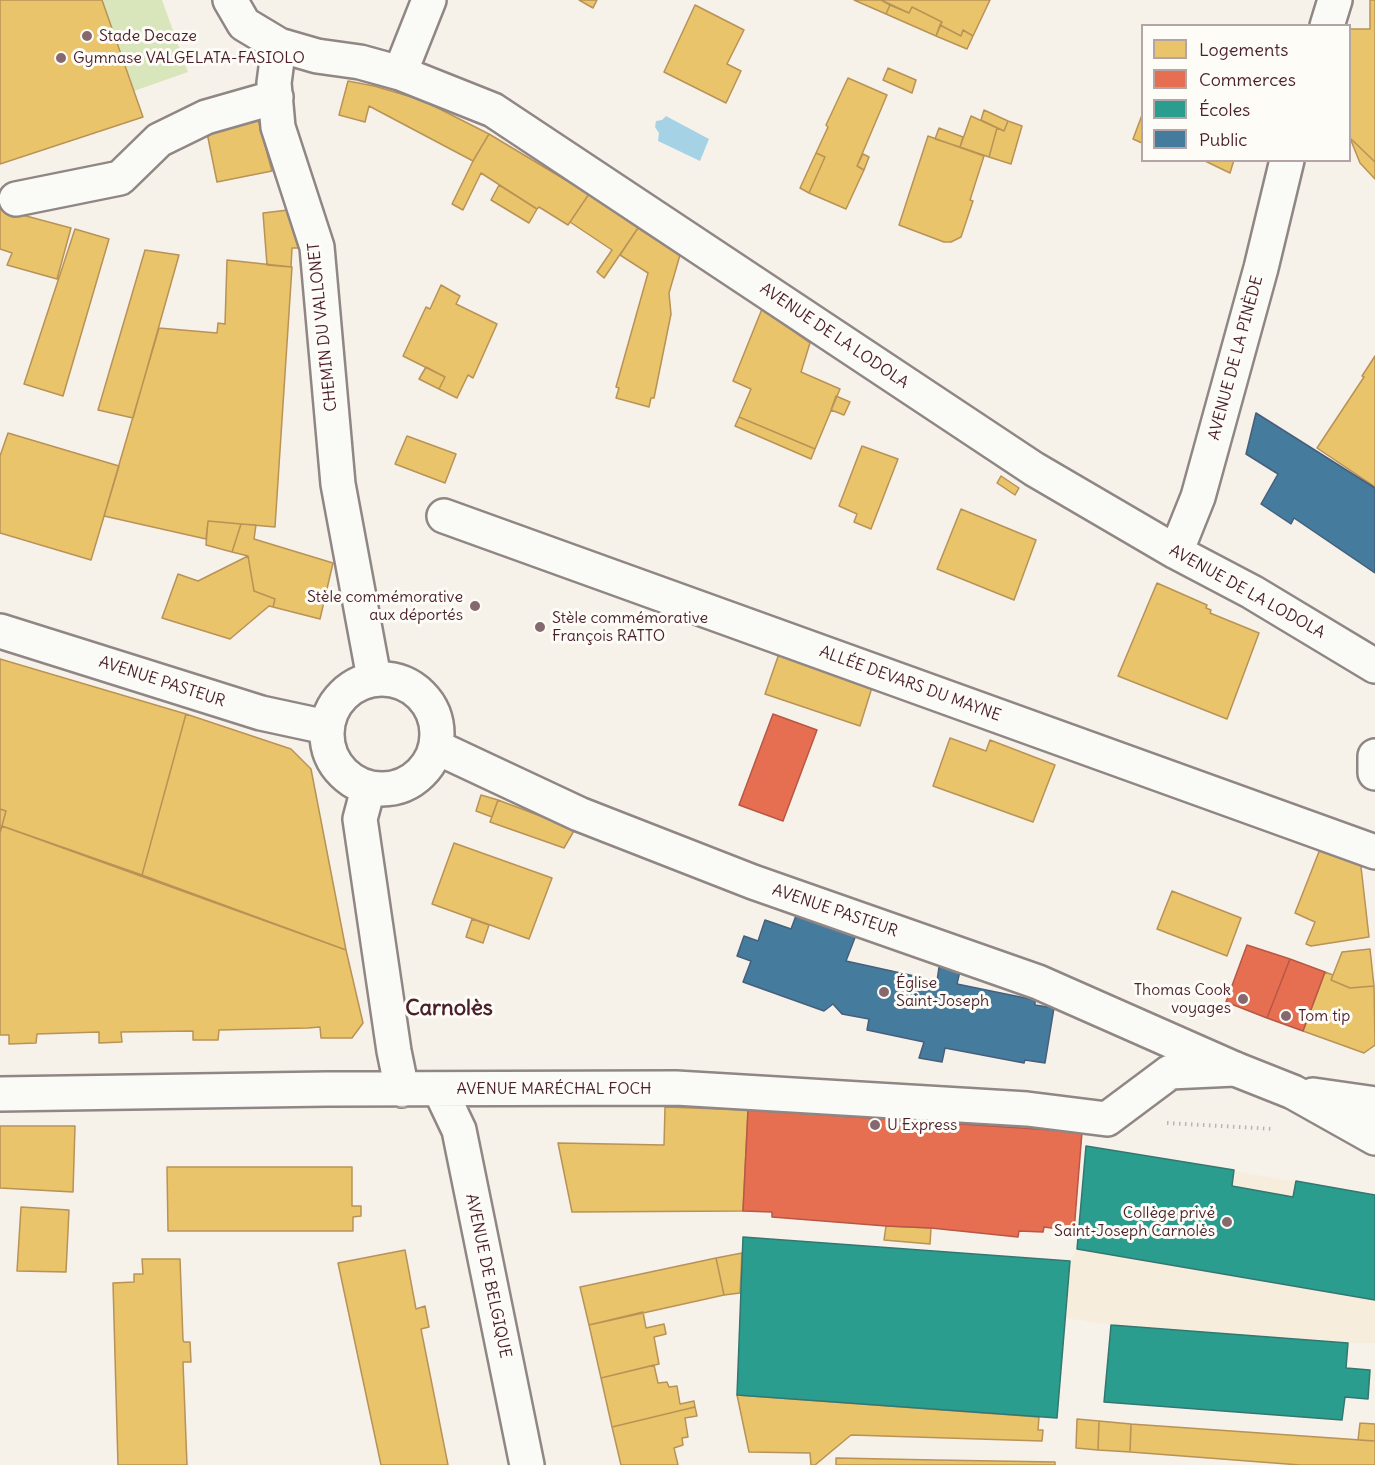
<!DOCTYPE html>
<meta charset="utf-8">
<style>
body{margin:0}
#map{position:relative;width:1375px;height:1465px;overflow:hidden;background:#f6f2ea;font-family:Delius,sans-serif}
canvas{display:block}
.legend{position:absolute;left:1141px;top:24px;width:210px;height:138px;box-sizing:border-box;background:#fdfcf7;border:2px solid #b5a4a5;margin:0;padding:8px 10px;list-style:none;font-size:18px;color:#4a1f2b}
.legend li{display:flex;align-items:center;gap:12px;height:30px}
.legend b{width:30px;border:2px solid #b5a4a5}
</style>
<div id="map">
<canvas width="1375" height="1465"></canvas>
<ul class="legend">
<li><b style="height:16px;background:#e9c46a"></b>Logements</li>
<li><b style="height:16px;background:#e76f51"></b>Commerces</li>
<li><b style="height:16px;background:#2a9d8f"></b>Écoles</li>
<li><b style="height:16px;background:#457b9d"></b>Public</li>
</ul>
</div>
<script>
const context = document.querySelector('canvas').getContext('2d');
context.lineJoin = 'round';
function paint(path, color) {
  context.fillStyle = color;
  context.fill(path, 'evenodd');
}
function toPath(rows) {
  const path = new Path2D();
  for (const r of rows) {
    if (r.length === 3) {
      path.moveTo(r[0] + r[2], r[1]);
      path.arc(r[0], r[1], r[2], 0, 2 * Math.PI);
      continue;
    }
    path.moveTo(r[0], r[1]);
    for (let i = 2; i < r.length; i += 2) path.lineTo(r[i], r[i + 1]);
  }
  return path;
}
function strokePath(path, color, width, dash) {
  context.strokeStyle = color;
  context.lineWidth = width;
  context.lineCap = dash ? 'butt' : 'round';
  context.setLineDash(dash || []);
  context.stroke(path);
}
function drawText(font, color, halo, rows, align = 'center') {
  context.font = font + ' Delius,sans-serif';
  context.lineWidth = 6;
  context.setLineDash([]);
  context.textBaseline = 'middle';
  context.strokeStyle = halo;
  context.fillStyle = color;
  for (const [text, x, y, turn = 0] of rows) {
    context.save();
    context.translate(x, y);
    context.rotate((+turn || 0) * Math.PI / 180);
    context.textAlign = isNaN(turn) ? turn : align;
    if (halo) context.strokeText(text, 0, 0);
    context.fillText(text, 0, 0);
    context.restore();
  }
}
paint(toPath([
 [1086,1146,1375,1195,1375,1343,1348,1343,1111,1325,1066,1318,1070,1261,1077,1249]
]), '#f6eddc');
paint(toPath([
 [0,0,162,0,188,72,0,138]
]), '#d9e6bb');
paint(toPath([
 [666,116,709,139,700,161,658,141,659,133,655,127,656,121,662,120]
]), '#a6d2e6');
const homes = toPath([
 [0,0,102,0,143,117,0,164,0,0],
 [579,0,597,0,593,8,579,0],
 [854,0,881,0,890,5,886,14,854,0],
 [881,0,990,0,973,36,963,30,961,36,940,25,942,22,912,7,909,13,881,0],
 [1370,0,1375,0,1375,162,1350,138,1350,29,1370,29,1370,0],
 [695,5,744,30,727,64,741,71,726,103,664,72,695,5],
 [890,5,909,13,912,7,942,22,936,36,886,14,890,5],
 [940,25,961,36,963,30,973,36,967,49,936,36,940,25],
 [888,68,916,80,912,93,883,80,888,68],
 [848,78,887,95,857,166,864,170,846,209,809,193,825,157,816,153,828,127,826,125,848,78],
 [348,81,374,86,422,100,489,134,473,161,369,106,365,122,339,115,348,81],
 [984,110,1008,121,1004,131,981,120,984,110],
 [1142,115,1142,143,1133,139,1142,115],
 [257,116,272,171,217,182,206,128,257,116],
 [971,116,997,128,989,157,960,147,971,116],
 [1008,121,1022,126,1011,164,989,157,997,128,1004,131,1008,121],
 [939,128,963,137,960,147,935,139,939,128],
 [489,134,589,194,568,225,539,207,537,209,481,173,463,210,452,204,473,161,489,134],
 [928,136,984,156,970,200,973,201,961,237,951,242,944,242,899,225,928,136],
 [1350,138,1375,162,1375,179,1360,163,1350,138],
 [816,153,825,157,809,193,800,188,816,153],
 [863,154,869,157,864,170,857,166,863,154],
 [1203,160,1234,160,1230,173,1203,160],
 [499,185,537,209,529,223,491,200,499,185],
 [589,194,638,228,604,278,597,272,612,250,570,222,589,194],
 [0,209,71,228,57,279,7,265,12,253,0,249,0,209],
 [296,209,298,248,292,248,291,267,267,265,263,213,296,209],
 [638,228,680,255,669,293,671,314,654,398,651,398,649,407,616,398,619,388,616,387,648,273,620,255,638,228],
 [75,229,109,239,63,396,24,384,75,229],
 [145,250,179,255,133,418,98,410,145,250],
 [227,260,292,267,275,527,208,521,206,539,104,516,159,328,217,333,218,323,225,324,227,260],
 [441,285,460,296,456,304,497,324,473,378,468,375,457,398,439,389,445,377,403,356,426,307,430,309,441,285],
 [762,309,810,343,801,372,840,389,815,449,739,417,751,389,733,381,762,309],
 [1375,356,1375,487,1317,448,1364,377,1362,376,1375,356],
 [426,367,445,377,439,389,419,379,426,367],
 [836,396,850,402,844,415,831,410,836,396],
 [739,417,815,449,811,459,735,426,739,417],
 [8,433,119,466,91,560,0,533,0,456,8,433],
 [407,436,456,454,445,483,395,464,407,436],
 [862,446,898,459,871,529,854,522,857,514,839,506,862,446],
 [1001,476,1019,488,1015,495,997,483,1001,476],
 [961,509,1036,540,1014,600,937,569,961,509],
 [208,521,241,524,232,552,206,545,208,521],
 [241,524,256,525,254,539,333,563,320,619,273,607,275,599,254,591,248,556,232,552,241,524],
 [248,556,254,591,275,599,273,607,269,606,230,639,162,618,178,574,198,581,248,556],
 [1157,583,1207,605,1206,608,1211,610,1210,613,1259,633,1227,719,1118,676,1157,583],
 [781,648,874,681,860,726,765,694,781,648],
 [0,659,186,714,142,875,2,826,6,811,0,809,0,659],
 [186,714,291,749,311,769,346,950,142,875,186,714],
 [950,738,986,751,990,740,1055,765,1033,822,933,786,950,738],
 [481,795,498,800,492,817,476,811,481,795],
 [498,800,575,829,564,848,490,822,498,800],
 [0,809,6,811,0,833,0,809],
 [2,826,346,950,363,1023,352,1038,321,1038,320,1027,308,1028,219,1030,218,1040,193,1040,193,1031,121,1032,122,1042,99,1043,99,1032,37,1034,36,1043,9,1044,9,1035,0,1035,0,833,2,826],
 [454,843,552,878,529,939,432,904,454,843],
 [1322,844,1360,858,1369,937,1311,946,1306,944,1315,922,1295,913,1322,844],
 [1172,891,1241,918,1227,956,1157,929,1172,891],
 [472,919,489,925,483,943,466,937,472,919],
 [1370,949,1374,986,1350,988,1331,980,1342,952,1370,949],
 [1325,972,1333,975,1331,980,1350,988,1374,986,1375,1045,1364,1053,1303,1031,1325,972],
 [665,1107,748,1110,743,1211,572,1212,558,1143,664,1145,665,1107],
 [0,1126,75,1126,73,1192,0,1188,0,1126],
 [167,1167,352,1167,352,1206,361,1206,361,1216,353,1217,353,1231,168,1231,167,1167],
 [21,1207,69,1210,66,1272,17,1271,21,1207],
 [886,1226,931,1228,930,1244,884,1240,886,1226],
 [405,1250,416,1309,425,1306,429,1327,421,1329,448,1465,381,1465,338,1263,405,1250],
 [742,1253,740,1293,724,1295,716,1258,742,1253],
 [716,1258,724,1295,589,1325,580,1287,716,1258],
 [142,1259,180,1259,183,1340,184,1342,190,1342,191,1362,183,1362,187,1465,118,1465,113,1283,134,1282,134,1274,143,1274,142,1259],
 [643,1312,646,1328,664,1324,666,1334,654,1337,659,1364,601,1378,589,1325,643,1312],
 [654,1365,658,1383,667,1382,669,1387,677,1386,680,1404,694,1401,695,1407,612,1427,601,1378,654,1365],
 [737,1395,1039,1417,1038,1430,1043,1430,1042,1441,851,1435,815,1465,811,1465,810,1453,749,1452,737,1395],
 [695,1407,697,1416,685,1418,688,1437,682,1438,683,1445,674,1448,678,1465,621,1465,612,1427,695,1407],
 [1077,1419,1099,1421,1098,1450,1076,1448,1077,1419],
 [1099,1421,1131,1424,1130,1452,1098,1450,1099,1421],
 [1360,1423,1375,1424,1375,1441,1358,1440,1360,1423],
 [1131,1424,1375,1441,1375,1465,1300,1465,1130,1452,1131,1424],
 [836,1458,936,1460,1055,1462,1055,1465,836,1465,836,1458]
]);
paint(homes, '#e9c46a');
strokePath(homes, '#b99257', 1.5);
const shops = toPath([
 [773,714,817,730,783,821,739,805,773,714],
 [1247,945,1290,959,1267,1018,1226,1002,1247,945],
 [1290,959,1325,972,1303,1031,1267,1018,1290,959],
 [748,1110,1082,1132,1074,1231,1044,1227,1043,1232,1019,1231,1018,1237,931,1228,886,1226,772,1217,772,1212,743,1211,748,1110]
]);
paint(shops, '#e76f51');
strokePath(shops, '#b85746', 1.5);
const schools = toPath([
 [1086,1146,1234,1170,1232,1186,1293,1197,1296,1181,1375,1195,1375,1300,1077,1249,1086,1146],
 [743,1237,1070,1261,1057,1418,737,1395,743,1237],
 [1111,1325,1348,1343,1346,1368,1370,1370,1368,1399,1345,1397,1342,1420,1104,1402,1111,1325]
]);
paint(schools, '#2a9d8f');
strokePath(schools, '#347771', 1.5);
const public = toPath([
 [1256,413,1375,488,1375,573,1294,518,1291,524,1261,504,1278,474,1246,454,1256,413],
 [797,913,856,935,846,961,937,981,939,967,960,971,957,984,1035,1000,1035,1005,1054,1008,1045,1063,1025,1060,1024,1063,945,1048,942,1062,919,1058,924,1042,867,1030,869,1019,842,1014,833,1004,824,1011,743,982,751,961,737,956,744,936,758,941,765,920,791,929,797,913]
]);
paint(public, '#457b9d');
strokePath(public, '#465f7b', 1.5);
const minor = toPath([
 [230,0,244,24,279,45,274,83,278,127,317,247,338,484,374,678],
 [1327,26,1335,0],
 [279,45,317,56,360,62,400,73,493,110,1034,469,1176,552,1252,592,1375,666],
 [400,73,429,0],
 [16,199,120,178,159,140,206,117,276,97],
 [444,516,1375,852],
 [1176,552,1198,497,1261,268,1287,160],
 [1375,756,1375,773],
 [368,789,360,819,394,1051,402,1090],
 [440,1090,459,1130,527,1465],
 [0,1094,327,1089,676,1088,1027,1109,1107,1119,1170,1072,1235,1069]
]);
const major = toPath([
 [0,631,261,713,326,727],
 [382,734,55],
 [436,747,579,814,753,882,1038,982,1235,1069,1293,1092,1375,1138],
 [1313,1095,1375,1104]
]);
strokePath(minor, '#908684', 38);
strokePath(major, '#908684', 38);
strokePath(toPath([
 [1167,1123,1274,1129]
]), '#bab5b4', 4, [1.5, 4.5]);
strokePath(minor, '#fafaf7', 33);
strokePath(major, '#fafaf7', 33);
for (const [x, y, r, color] of [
 [87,36,6,"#86696e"],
 [61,58,6,"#86696e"],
 [475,606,6,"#86696e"],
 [540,627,6,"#86696e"],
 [884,992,6,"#86696e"],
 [1243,999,6,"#86696e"],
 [1286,1016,6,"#86696e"],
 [875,1125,6,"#86696e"],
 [1227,1222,6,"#86696e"]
]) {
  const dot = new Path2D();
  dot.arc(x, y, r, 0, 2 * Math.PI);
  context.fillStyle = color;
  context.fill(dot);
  strokePath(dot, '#fdfcf7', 2);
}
drawText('16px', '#4a1f2b', '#fdfcf7', [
 ["Stade Decaze",99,36],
 ["Gymnase VALGELATA-FASIOLO",73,58],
 ["Stèle commémorative",463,597,"right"],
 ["aux déportés",463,615,"right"],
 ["Stèle commémorative",552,618],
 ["François RATTO",552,636],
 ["Église",896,983],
 ["Saint-Joseph",896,1001],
 ["Thomas Cook",1231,990,"right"],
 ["voyages",1231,1008,"right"],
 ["Tom tip",1298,1016],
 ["U Express",887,1125],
 ["Collège privé",1215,1213,"right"],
 ["Saint-Joseph Carnolès",1215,1231,"right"]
], 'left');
drawText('16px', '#4a1f2b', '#fdfcf7', [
 ["CHEMIN DU VALLONET",323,327,-96],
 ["AVENUE DE LA LODOLA",834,336,34],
 ["AVENUE DE LA PINÈDE",1236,358,-75],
 ["AVENUE DE LA LODOLA",1247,592,29],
 ["AVENUE PASTEUR",162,682,18],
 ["ALLÉE DEVARS DU MAYNE",910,684,20],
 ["AVENUE PASTEUR",835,911,19],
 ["AVENUE MARÉCHAL FOCH",554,1089],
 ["AVENUE DE BELGIQUE",488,1276,78]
]);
drawText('bold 22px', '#4a1f2b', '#fdfcf7', [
 ["Carnolès",449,1009]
]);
</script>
